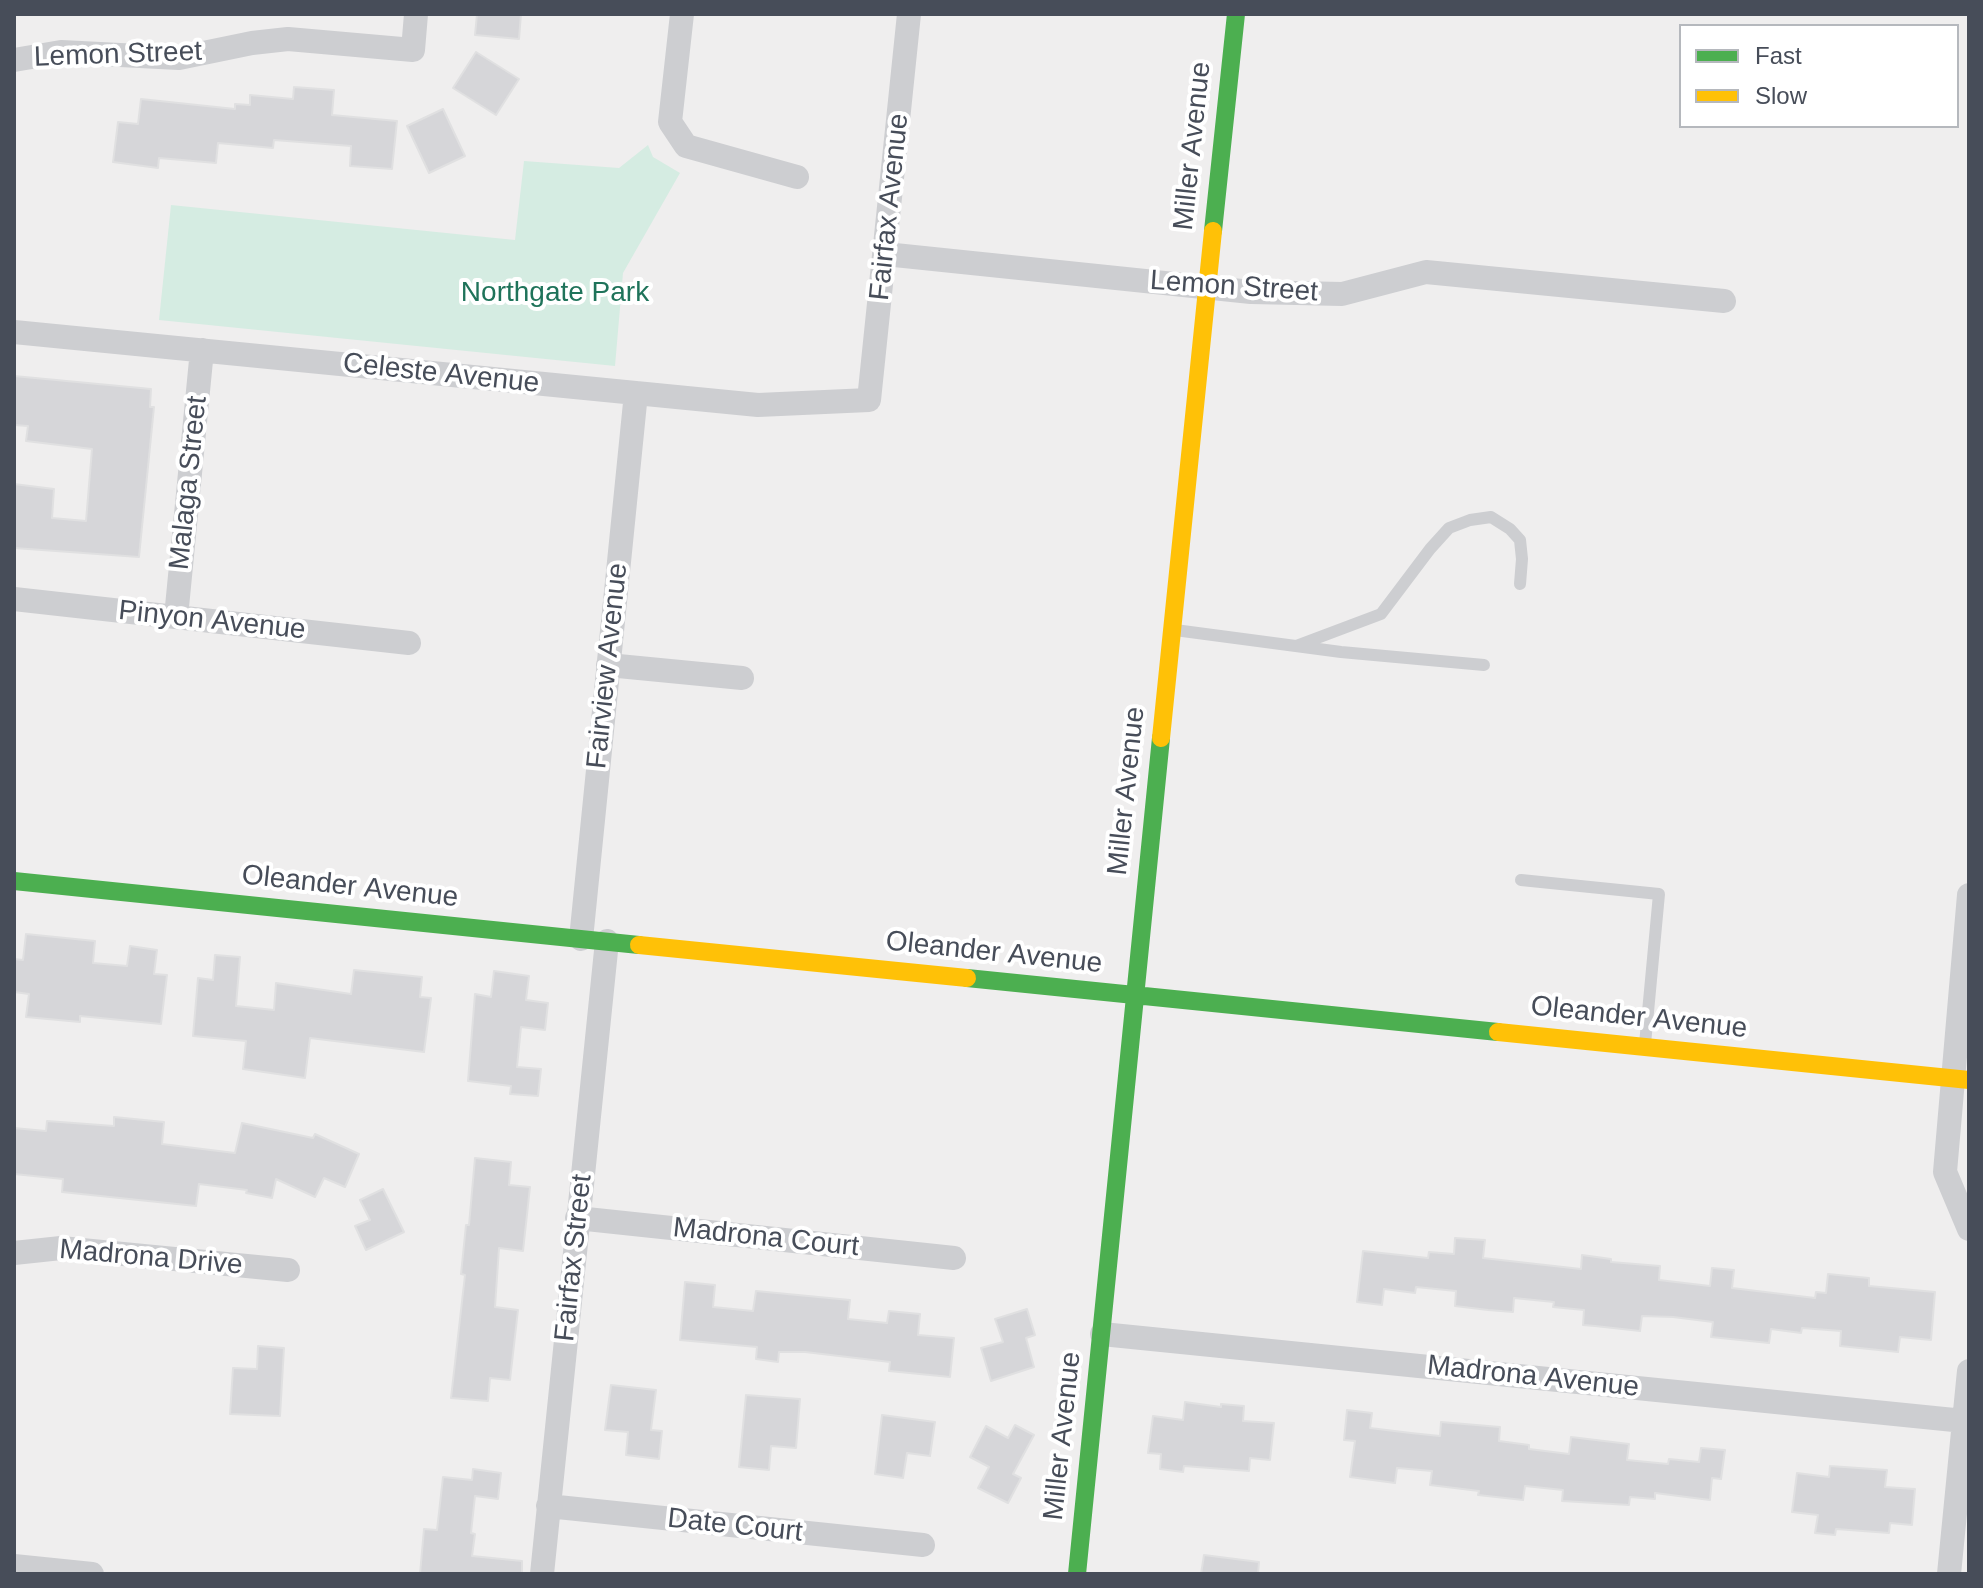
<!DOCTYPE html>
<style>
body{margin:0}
#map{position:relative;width:1983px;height:1588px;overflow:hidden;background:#efeeee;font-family:Arial,sans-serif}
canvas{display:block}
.frame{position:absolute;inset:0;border:16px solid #474d59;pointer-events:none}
.legend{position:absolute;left:1679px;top:24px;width:280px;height:104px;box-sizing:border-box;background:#fff;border:2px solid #b5b8bd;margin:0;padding:10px 14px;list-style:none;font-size:24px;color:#474d59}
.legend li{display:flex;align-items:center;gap:16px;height:40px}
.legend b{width:40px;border:2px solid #b5b8bd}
</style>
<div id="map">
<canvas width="1983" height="1588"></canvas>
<div class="frame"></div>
<ul class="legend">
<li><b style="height:10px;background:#4caf50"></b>Fast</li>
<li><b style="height:10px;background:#ffc107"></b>Slow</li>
</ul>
</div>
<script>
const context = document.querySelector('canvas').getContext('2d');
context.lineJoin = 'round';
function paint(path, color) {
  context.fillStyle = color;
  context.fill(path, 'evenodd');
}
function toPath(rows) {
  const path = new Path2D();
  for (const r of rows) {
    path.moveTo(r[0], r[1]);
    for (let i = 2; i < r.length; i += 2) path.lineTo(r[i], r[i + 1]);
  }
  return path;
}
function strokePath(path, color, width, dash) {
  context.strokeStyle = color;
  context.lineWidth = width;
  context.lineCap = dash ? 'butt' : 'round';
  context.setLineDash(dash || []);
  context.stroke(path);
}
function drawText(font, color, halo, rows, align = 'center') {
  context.font = font + ' Arial,sans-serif';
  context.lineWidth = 8;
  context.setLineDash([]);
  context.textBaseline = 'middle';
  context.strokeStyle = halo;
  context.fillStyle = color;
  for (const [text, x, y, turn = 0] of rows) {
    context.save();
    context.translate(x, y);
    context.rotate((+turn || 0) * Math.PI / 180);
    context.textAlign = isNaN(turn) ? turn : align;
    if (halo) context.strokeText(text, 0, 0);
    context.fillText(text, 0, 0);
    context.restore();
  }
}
paint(toPath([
 [648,145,653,157,680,173,623,273,615,366,159,320,171,205,515,240,524,161,619,168]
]), '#d5ece2');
const building = toPath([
 [477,14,521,14,519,39,475,35,477,14],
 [476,52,519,79,496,115,453,88,476,52],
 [294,87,334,90,332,115,397,121,392,169,350,166,351,146,274,140,273,148,218,143,216,163,159,158,158,168,113,162,118,122,138,124,141,99,235,109,235,104,250,105,250,95,293,99,294,87],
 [443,109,465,156,429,173,407,126,443,109],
 [14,376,151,389,150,407,154,407,139,557,14,548,14,484,54,489,52,518,86,521,92,449,26,441,28,426,14,425,14,376],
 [26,934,95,941,93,963,127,966,130,946,157,950,154,974,167,975,161,1024,80,1016,80,1022,26,1017,29,994,14,992,14,959,23,960,26,934],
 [215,955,240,957,236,1006,274,1010,276,983,351,994,354,970,422,977,420,997,431,998,424,1052,310,1038,305,1078,243,1069,246,1041,193,1036,198,978,213,980,215,955],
 [494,971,529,976,526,1000,548,1003,545,1030,521,1027,517,1067,541,1069,538,1096,510,1094,511,1086,468,1081,475,994,491,997,494,971],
 [114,1117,164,1122,162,1144,235,1153,242,1123,313,1138,315,1134,359,1154,345,1187,324,1178,315,1197,276,1179,272,1198,246,1193,247,1190,199,1184,196,1206,62,1192,63,1179,14,1174,14,1128,46,1131,47,1121,114,1126,114,1117],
 [475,1158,511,1162,509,1185,530,1187,523,1251,499,1248,495,1307,518,1310,510,1380,490,1378,488,1401,451,1398,465,1275,461,1274,466,1225,469,1225,475,1158],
 [383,1189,404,1232,366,1250,355,1226,370,1220,360,1200,383,1189],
 [1455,1238,1485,1240,1483,1258,1581,1269,1582,1255,1611,1259,1611,1262,1660,1266,1659,1280,1710,1286,1712,1268,1734,1270,1732,1288,1815,1298,1816,1292,1826,1293,1828,1274,1869,1278,1869,1286,1935,1292,1931,1340,1900,1337,1898,1352,1840,1346,1841,1331,1802,1328,1801,1333,1771,1329,1769,1343,1711,1337,1713,1322,1673,1317,1642,1316,1640,1331,1595,1326,1583,1325,1584,1310,1553,1307,1554,1302,1514,1298,1513,1312,1488,1310,1455,1306,1456,1291,1416,1287,1415,1293,1384,1289,1382,1305,1357,1302,1363,1251,1428,1258,1429,1252,1454,1254,1455,1238],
 [685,1282,715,1285,713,1307,753,1311,756,1291,850,1300,848,1319,887,1323,889,1311,920,1314,918,1335,954,1338,950,1377,889,1371,890,1362,805,1352,779,1352,778,1362,756,1359,757,1347,680,1340,685,1282],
 [1027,1309,1035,1335,1026,1338,1034,1367,991,1381,981,1348,1003,1342,995,1319,1027,1309],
 [258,1346,284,1348,280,1416,230,1414,233,1368,257,1369,258,1346],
 [611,1385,656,1390,651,1430,662,1431,659,1459,626,1455,628,1432,605,1430,611,1385],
 [746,1395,800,1399,796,1448,771,1446,769,1470,739,1467,746,1395],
 [1185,1402,1221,1407,1221,1404,1244,1406,1243,1421,1274,1423,1270,1460,1250,1458,1249,1471,1184,1466,1183,1472,1160,1469,1161,1454,1148,1453,1153,1416,1183,1420,1185,1402],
 [1347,1410,1372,1413,1370,1428,1411,1433,1440,1436,1441,1422,1500,1427,1499,1441,1529,1445,1529,1449,1569,1454,1571,1437,1629,1444,1627,1460,1668,1464,1669,1459,1699,1462,1701,1448,1725,1450,1721,1479,1712,1478,1710,1500,1655,1493,1655,1499,1630,1497,1629,1505,1562,1501,1563,1490,1525,1486,1523,1500,1478,1495,1479,1491,1430,1485,1432,1471,1397,1468,1395,1483,1350,1477,1355,1441,1344,1440,1347,1410],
 [882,1415,935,1422,930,1456,907,1453,903,1478,875,1474,882,1415],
 [1015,1425,1034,1435,1013,1474,1021,1478,1008,1503,978,1488,989,1467,970,1457,986,1426,1008,1438,1015,1425],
 [1830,1466,1887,1470,1885,1487,1915,1489,1912,1525,1890,1523,1889,1533,1836,1529,1835,1535,1815,1533,1818,1515,1792,1512,1797,1473,1829,1477,1830,1466],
 [473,1469,501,1473,498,1499,475,1496,471,1533,475,1534,472,1556,522,1561,522,1574,420,1574,424,1529,437,1530,443,1477,472,1480,473,1469],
 [1204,1555,1259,1562,1258,1574,1201,1574,1204,1555]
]);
paint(building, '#d6d6d9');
strokePath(building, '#e0e0e1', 2);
strokePath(toPath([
 [1175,630,1341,652,1484,665],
 [1296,646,1381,614,1430,549,1449,528,1470,520,1491,517,1510,529,1520,540,1522,559,1520,584],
 [1521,880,1659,894,1645,1044]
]), '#cdced1', 12);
strokePath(toPath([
 [682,14,670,122,686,146,797,177],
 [14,60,61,52,179,58,252,43,288,39,413,50,416,14],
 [885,254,1251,292,1342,294,1426,272,1724,301],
 [14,332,758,405,869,400,909,14],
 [14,599,409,643],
 [176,617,202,350],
 [608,665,742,678],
 [1969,895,1945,1172,1969,1229],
 [581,939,636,393],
 [577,1218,954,1258],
 [14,1253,61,1248,288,1270],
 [1102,1334,1964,1421],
 [548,1506,923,1545],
 [14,1566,92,1574],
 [542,1574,607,941],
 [1949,1574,1969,1371]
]), '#cdced1', 24);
strokePath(toPath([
 [1213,231,1236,14],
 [14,881,639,945],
 [967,978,1498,1032],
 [1077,1574,1161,738]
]), '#4caf50', 18);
strokePath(toPath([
 [1161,738,1213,231],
 [639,945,967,978],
 [1498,1032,1969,1080]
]), '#ffc107', 18);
drawText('28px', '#474d59', '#fff', [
 ["Lemon Street",118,55,-2],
 ["Miller Avenue",1193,146,-84],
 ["Fairfax Avenue",890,207,-84],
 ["Lemon Street",1234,287,4],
 ["Celeste Avenue",441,374,6],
 ["Malaga Street",189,483,-84],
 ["Pinyon Avenue",212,621,6],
 ["Fairview Avenue",608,666,-84],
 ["Miller Avenue",1127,791,-84],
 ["Oleander Avenue",350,887,6],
 ["Oleander Avenue",994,953,6],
 ["Oleander Avenue",1639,1018,6],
 ["Madrona Court",766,1238,6],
 ["Madrona Drive",151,1258,5],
 ["Fairfax Street",574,1258,-84],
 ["Madrona Avenue",1533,1377,6],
 ["Miller Avenue",1063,1436,-84],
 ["Date Court",735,1526,6]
]);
drawText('28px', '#1f735a', '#fff', [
 ["Northgate Park",555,293]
]);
</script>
